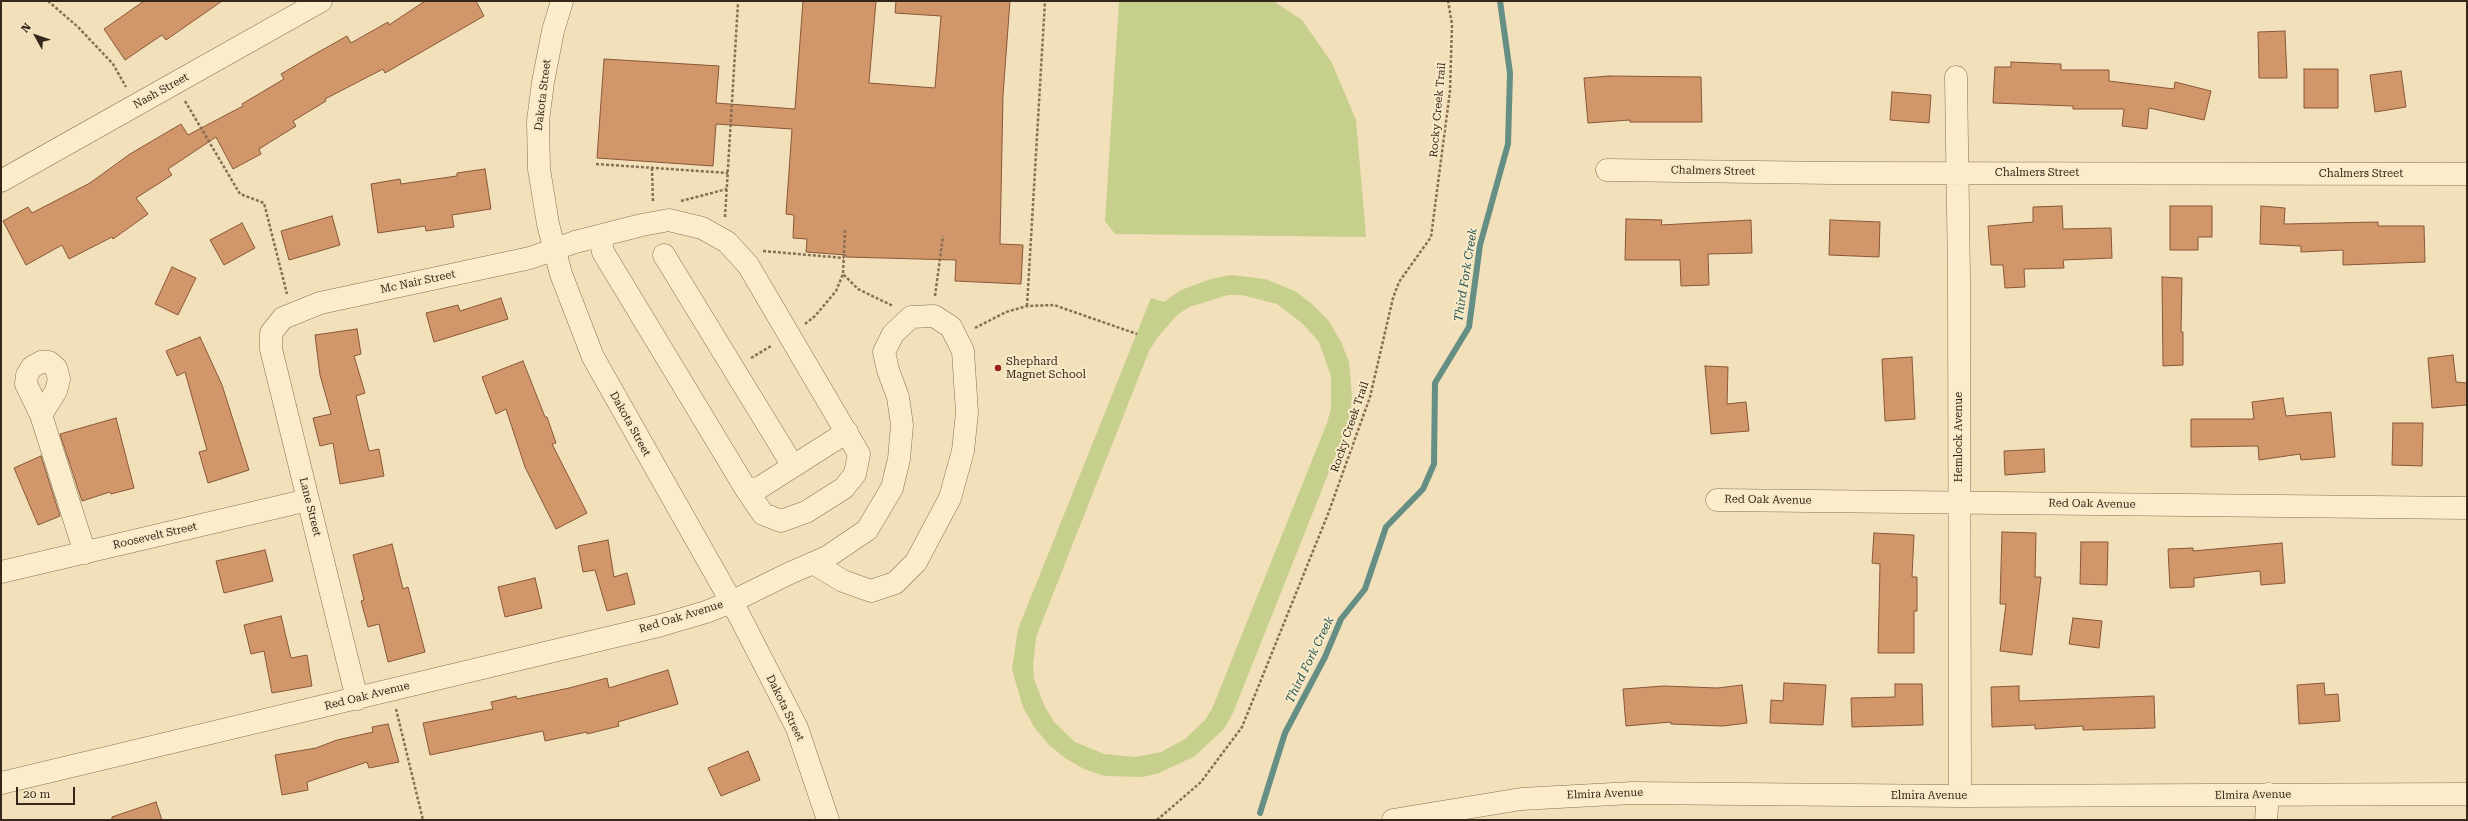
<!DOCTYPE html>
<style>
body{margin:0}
#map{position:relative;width:2468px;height:821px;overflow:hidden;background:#f1e0b9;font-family:"Roboto Serif",serif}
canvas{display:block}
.frame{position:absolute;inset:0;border:2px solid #352719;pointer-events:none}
.north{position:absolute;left:16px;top:16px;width:40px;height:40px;-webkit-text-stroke:3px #f8eac8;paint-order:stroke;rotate:310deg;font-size:11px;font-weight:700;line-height:16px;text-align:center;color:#352719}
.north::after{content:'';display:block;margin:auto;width:14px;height:18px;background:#352719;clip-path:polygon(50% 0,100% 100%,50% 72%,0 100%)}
.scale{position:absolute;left:16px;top:787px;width:59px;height:18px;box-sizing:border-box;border:2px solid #352719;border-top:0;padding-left:5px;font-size:12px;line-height:14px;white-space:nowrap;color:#352719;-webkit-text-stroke:3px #f8eac8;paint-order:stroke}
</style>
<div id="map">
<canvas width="2468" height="821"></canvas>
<div class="frame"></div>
<div class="north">N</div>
<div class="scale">20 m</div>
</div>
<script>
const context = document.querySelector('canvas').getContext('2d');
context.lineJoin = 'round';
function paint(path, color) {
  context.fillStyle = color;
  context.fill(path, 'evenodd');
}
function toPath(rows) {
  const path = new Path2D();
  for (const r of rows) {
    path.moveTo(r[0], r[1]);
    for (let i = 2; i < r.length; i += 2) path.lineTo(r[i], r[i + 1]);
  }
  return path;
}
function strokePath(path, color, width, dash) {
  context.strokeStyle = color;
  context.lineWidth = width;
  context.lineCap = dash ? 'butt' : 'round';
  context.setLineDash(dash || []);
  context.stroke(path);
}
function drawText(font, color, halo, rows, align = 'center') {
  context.font = font + ' "Roboto Serif",serif';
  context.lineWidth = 4;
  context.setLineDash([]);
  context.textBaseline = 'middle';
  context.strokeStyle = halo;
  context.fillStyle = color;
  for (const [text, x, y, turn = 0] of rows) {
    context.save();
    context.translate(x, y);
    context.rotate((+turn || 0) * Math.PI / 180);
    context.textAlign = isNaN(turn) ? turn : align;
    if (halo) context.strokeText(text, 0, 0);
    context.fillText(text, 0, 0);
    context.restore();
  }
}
paint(toPath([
 [1119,1,1273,1,1302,20,1332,63,1356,120,1366,237,1115,234,1105,221],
 [1231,275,1265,279,1295,291,1312,304,1329,321,1341,342,1349,362,1352,397,1350,419,1233,713,1224,729,1195,756,1159,773,1143,777,1105,776,1084,769,1065,758,1049,745,1034,727,1023,707,1012,670,1018,629,1151,298,1164,302,1181,290,1211,279],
 [1228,295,1242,295,1277,304,1303,324,1319,342,1331,376,1331,408,1327,423,1212,709,1205,720,1185,739,1161,752,1136,757,1104,754,1075,742,1054,722,1045,707,1034,679,1033,666,1036,637,1149,351,1157,338,1177,315,1189,307]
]), '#c7cf8c');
strokePath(toPath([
 [1260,813,1285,733,1325,657,1341,619,1365,589,1386,527,1423,489,1434,464,1435,383,1469,327,1480,245,1508,144,1510,73,1500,1]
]), '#658e84', 6);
const building = toPath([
 [144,1,222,1,166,40,162,35,125,60,104,29,144,1],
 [425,1,476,1,484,16,385,73,383,69,325,99,326,101,293,121,296,126,259,149,261,154,233,169,216,137,168,169,172,175,136,198,148,214,113,239,112,237,69,259,62,245,26,265,3,221,28,207,32,213,90,183,130,154,181,124,188,135,243,106,242,104,284,79,281,74,315,54,347,36,351,43,388,22,389,25,425,1],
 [803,1,876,1,869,83,935,88,941,16,895,13,896,1,1010,1,1003,95,1000,244,1023,245,1021,284,955,281,956,260,846,257,846,255,806,252,807,239,793,238,794,215,786,214,792,129,716,124,713,166,597,158,604,59,719,66,716,103,795,109,803,1],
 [2285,31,2287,78,2259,78,2258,32,2285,31],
 [2011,62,2061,64,2061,70,2109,70,2109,81,2174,89,2175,82,2211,91,2204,120,2149,108,2147,129,2122,126,2124,109,2073,109,2073,106,1993,103,1995,67,2011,67,2011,62],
 [2304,69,2338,69,2338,108,2304,108,2304,69],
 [2401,71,2406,107,2375,112,2370,75,2401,71],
 [1609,76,1701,77,1702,122,1630,122,1630,120,1588,123,1584,78,1609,76],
 [1892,92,1931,95,1929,123,1890,120,1892,92],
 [485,169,491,209,452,215,454,227,426,231,425,226,378,233,371,184,400,179,401,184,457,176,457,173,485,169],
 [2062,206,2063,229,2111,228,2112,258,2063,260,2064,268,2024,269,2025,287,2005,288,2003,265,1991,265,1988,226,2033,222,2033,207,2062,206],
 [2170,206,2212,206,2212,237,2198,237,2198,250,2170,250,2170,206],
 [2261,206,2285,208,2284,224,2378,222,2378,226,2424,226,2425,262,2343,265,2343,250,2301,252,2301,246,2260,244,2261,206],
 [332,216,340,245,289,260,281,231,332,216],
 [1626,219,1662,220,1661,225,1751,220,1752,253,1708,254,1709,285,1681,286,1680,260,1625,260,1626,219],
 [1830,220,1880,222,1879,257,1829,255,1830,220],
 [242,223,255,248,224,265,210,240,242,223],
 [172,267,196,278,178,315,155,304,172,267],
 [2162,277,2182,278,2181,332,2183,332,2183,365,2163,366,2162,277],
 [501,298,508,319,434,342,426,313,458,305,460,311,501,298],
 [357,329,361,354,354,356,365,393,356,396,369,451,379,449,384,476,340,484,333,443,320,446,313,418,331,414,320,375,315,335,357,329],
 [200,337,222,385,249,470,208,483,199,452,207,450,185,372,177,376,166,351,200,337],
 [2453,355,2456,382,2467,383,2467,405,2432,408,2428,358,2453,355],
 [1912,357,1915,419,1885,421,1882,359,1912,357],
 [523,361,545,417,547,417,556,443,552,444,587,513,556,529,525,467,506,409,496,414,482,377,523,361],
 [1705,366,1728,367,1727,404,1746,402,1749,431,1711,434,1705,366],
 [2283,398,2286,416,2331,412,2335,457,2301,460,2300,454,2259,460,2258,446,2191,447,2191,419,2254,419,2252,402,2283,398],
 [116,418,134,488,111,494,110,492,82,501,60,434,116,418],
 [2393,423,2423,423,2422,466,2392,465,2393,423],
 [2044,449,2045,472,2005,475,2004,451,2044,449],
 [41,456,60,516,38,525,14,468,41,456],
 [2002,532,2036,533,2035,577,2041,577,2032,655,2000,651,2006,604,2000,604,2002,532],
 [1874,533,1914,535,1912,577,1917,577,1917,611,1914,611,1914,653,1878,653,1880,564,1872,563,1874,533],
 [608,540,614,577,627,573,635,604,607,611,595,570,583,572,578,546,608,540],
 [2081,542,2108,542,2107,585,2080,584,2081,542],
 [2282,543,2285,583,2261,585,2260,571,2194,578,2194,587,2170,588,2168,549,2193,548,2193,551,2282,543],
 [392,544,403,589,408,587,425,652,388,662,379,624,368,627,361,601,364,600,353,555,392,544],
 [265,550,273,581,224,593,216,561,265,550],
 [535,578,542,608,505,617,498,587,535,578],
 [281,616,291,658,307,655,312,686,272,693,264,651,251,654,244,625,281,616],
 [2073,618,2102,621,2099,648,2069,644,2073,618],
 [668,670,678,704,618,722,619,726,587,734,587,732,545,741,543,731,430,755,423,723,493,709,491,702,516,696,517,699,569,688,607,678,609,688,668,670],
 [1784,683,1826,685,1823,725,1770,723,1771,700,1783,701,1784,683],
 [2324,683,2325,695,2338,694,2340,721,2299,724,2297,685,2324,683],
 [1895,684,1922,684,1923,725,1852,727,1851,698,1895,697,1895,684],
 [1742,685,1747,723,1723,726,1671,724,1671,722,1626,726,1623,689,1664,686,1718,688,1742,685],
 [2019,686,2019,701,2154,696,2155,728,2083,730,2083,726,2035,729,2035,725,1992,727,1991,687,2019,686],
 [388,724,399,762,369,768,367,762,307,782,308,790,282,795,275,755,316,748,337,740,373,732,372,727,388,724],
 [748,751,760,780,721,796,708,768,748,751],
 [156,802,162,820,112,820,112,817,156,802]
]);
paint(building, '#d2966b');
strokePath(building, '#885737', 1);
const minor = toPath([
 [562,1,553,31,543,82,538,121,539,169,548,224,561,274,593,357,740,617,797,728,828,820],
 [1956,77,1959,278,1960,796],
 [1607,170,1832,173,2467,174],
 [1,181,321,1],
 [664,255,793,466],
 [41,415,56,391,59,379,56,368,49,362,41,362,32,367,27,375,26,384,41,415,85,553],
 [746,489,759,488,847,432],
 [1717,500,2467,508],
 [1,572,308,500],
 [357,699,271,349,271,333,283,318,320,303,530,258,575,242,642,225,669,220,702,228,727,242,748,265,859,454,855,474,844,488,806,512,781,521,763,514,746,489,603,252,600,237],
 [1,783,658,626,706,612,731,602,790,573,827,557,867,530,892,488,899,459,902,425,898,397,888,370,884,352,893,334,911,317,934,316,951,327,963,351,967,413,963,451,950,498,916,562,895,583,871,591,843,581,813,563],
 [1393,820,1521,799,1632,793,1960,796,2467,794],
 [2266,820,2268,794]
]);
strokePath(minor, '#886f53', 23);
strokePath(toPath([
 [48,1,78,27,113,64,126,87],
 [185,101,240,194,264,203,287,294],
 [596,164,728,173],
 [652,168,653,202],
 [681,201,727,189],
 [725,217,738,3],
 [845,230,843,274,858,289,893,306],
 [763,251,844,258],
 [935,296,943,236],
 [1027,306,1045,1],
 [805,324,815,316,836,291,843,274],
 [975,328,1006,312,1027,306,1054,305,1137,334],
 [751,358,771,346],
 [396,709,423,820],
 [1157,820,1201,782,1242,727,1328,514,1370,397,1393,298,1399,282,1431,237,1450,91,1452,24,1448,1]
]), '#886f53', 2.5, [3, 2]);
strokePath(minor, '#fbedcc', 22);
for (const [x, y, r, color] of [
 [998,368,4,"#9b1e1f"]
]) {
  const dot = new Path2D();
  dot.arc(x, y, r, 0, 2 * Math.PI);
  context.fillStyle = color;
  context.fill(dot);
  strokePath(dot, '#f8eac8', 1.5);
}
drawText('11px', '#352719', '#f8eac8', [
 ["Nash Street",161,91,-29],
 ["Dakota Street",543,95,-83],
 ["Rocky Creek Trail",1438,110,-85],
 ["Chalmers Street",1713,171,1],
 ["Chalmers Street",2037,173],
 ["Chalmers Street",2361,174],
 ["Mc Nair Street",418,282,-12],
 ["Dakota Street",630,424,61],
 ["Rocky Creek Trail",1350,427,-71],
 ["Hemlock Avenue",1959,437,-90],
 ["Red Oak Avenue",1768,500,1],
 ["Red Oak Avenue",2092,504,1],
 ["Lane Street",310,507,76],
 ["Roosevelt Street",155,536,-13],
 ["Red Oak Avenue",681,617,-17],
 ["Red Oak Avenue",367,696,-14],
 ["Dakota Street",785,708,64],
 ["Elmira Avenue",1605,794,-2],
 ["Elmira Avenue",2253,795,-1],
 ["Elmira Avenue",1929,796]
]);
drawText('11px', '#352719', '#f8eac8', [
 ["Shephard",1006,362],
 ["Magnet School",1006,375]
], 'left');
drawText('italic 12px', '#275654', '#f8eac8', [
 ["Third Fork Creek",1466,275,-81],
 ["Third Fork Creek",1310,660,-64]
]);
</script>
